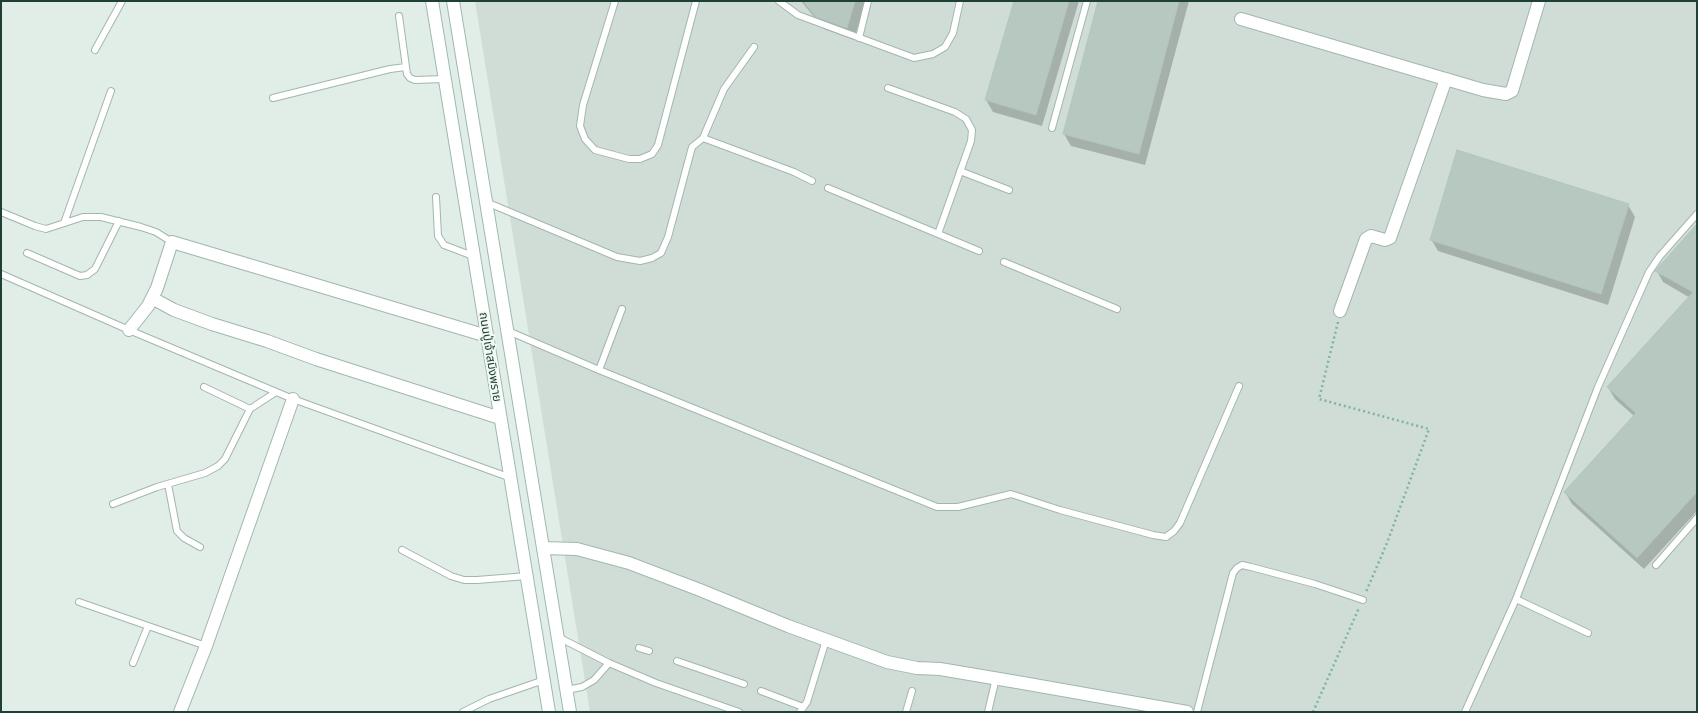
<!DOCTYPE html>
<meta charset="utf-8">
<style>
body{margin:0}
#map{position:relative;width:1698px;height:713px;overflow:hidden;background:#e1ede7;font-family:"IBM Plex Sans",sans-serif}
canvas{display:block}
.frame{position:absolute;inset:0;border:2px solid #1f4036;pointer-events:none}
</style>
<div id="map">
<canvas width="1698" height="713"></canvas>
<div class="frame"></div>
</div>
<script>
const context = document.querySelector('canvas').getContext('2d');
context.lineJoin = 'round';
function paint(path, color) {
  context.fillStyle = color;
  context.fill(path, 'evenodd');
}
function toPath(rows) {
  const path = new Path2D();
  for (const r of rows) {
    path.moveTo(r[0], r[1]);
    for (let i = 2; i < r.length; i += 2) path.lineTo(r[i], r[i + 1]);
  }
  return path;
}
function strokePath(path, color, width, dash) {
  context.strokeStyle = color;
  context.lineWidth = width;
  context.lineCap = dash ? 'butt' : 'round';
  context.setLineDash(dash || []);
  context.stroke(path);
}
function drawText(font, color, halo, rows, align = 'center') {
  context.font = font + ' "IBM Plex Sans","Noto Sans Thai",sans-serif';
  context.lineWidth = 4;
  context.setLineDash([]);
  context.textBaseline = 'middle';
  context.strokeStyle = halo;
  context.fillStyle = color;
  for (const [text, x, y, turn = 0] of rows) {
    context.save();
    context.translate(x, y);
    context.rotate((+turn || 0) * Math.PI / 180);
    context.textAlign = isNaN(turn) ? turn : align;
    if (halo) context.strokeText(text, 0, 0);
    context.fillText(text, 0, 0);
    context.restore();
  }
}
paint(toPath([
 [475,1,1697,1,1697,712,590,712]
]), '#cfddd6');
paint(toPath([
 [801,1,865,1,854,40,824,29],
 [1015,1,1079,1,1042,126,993,112,986,100],
 [1099,1,1189,1,1145,165,1071,146,1064,134],
 [1628,205,1635,217,1608,305,1438,251,1431,239],
 [1697,226,1697,302,1663,282,1657,271],
 [1697,313,1697,511,1644,569,1572,504,1565,492,1634,416,1615,399,1608,387]
]), '#0003');
const building = toPath([
 [803,1,855,1,847,28,816,17,803,1],
 [1014,1,1069,1,1036,115,985,100,1014,1],
 [1098,1,1179,1,1139,154,1063,134,1098,1],
 [1457,150,1629,204,1601,294,1430,240,1457,150],
 [1697,224,1697,492,1637,558,1564,492,1636,413,1607,387,1693,292,1655,271,1697,224]
]);
paint(building, '#b6c8c0');
strokePath(building, '#b2c7be', 1);
const lane = toPath([
 [615,1,583,105,580,126,585,139,595,150,629,159,640,159,652,154,658,145,696,1],
 [779,1,798,15,914,58,933,54,945,47,953,33,960,1],
 [859,38,868,1],
 [95,50,122,1],
 [406,67,407,74,410,78,415,80,444,79],
 [888,88,955,112,966,119,972,130,971,141,938,234],
 [273,98,390,69,406,67,399,16],
 [1052,128,1087,1],
 [703,138,724,89,754,47],
 [960,171,1009,190],
 [828,188,979,251],
 [436,197,438,236,444,245,473,256],
 [486,202,617,257,640,261,652,258,661,253,668,237,692,147,703,138,794,172,812,181],
 [1,212,35,226,46,229,83,217,101,217,141,227,156,232,172,242],
 [64,223,111,91],
 [27,253,80,276,87,275,95,269,119,221],
 [1004,262,1117,309],
 [1,274,129,330,293,399,511,478],
 [508,331,599,370,937,507,958,507,1011,494,1060,510,1153,535,1166,537,1174,531,1180,523,1239,386],
 [599,370,622,309],
 [204,387,250,409],
 [168,484,177,531,184,538,200,547],
 [113,504,157,487,205,473,218,466,225,459,250,409,276,392],
 [402,550,451,576,464,580,477,580,527,576],
 [1656,565,1697,518],
 [1516,599,1588,633],
 [79,602,206,646],
 [558,637,609,663,656,683,739,712],
 [639,648,649,651],
 [677,661,744,684],
 [133,663,148,626],
 [566,690,582,687,594,680,609,663],
 [761,691,803,707],
 [463,712,489,699,544,680],
 [800,712,807,702,826,640],
 [906,712,912,691],
 [988,712,996,678],
 [1197,712,1233,573,1237,568,1242,565,1251,567,1315,584,1363,600],
 [1465,712,1516,599,1598,387,1649,272,1660,256,1697,214]
]);
const street = toPath([
 [1241,19,1483,90,1506,94,1512,91,1539,1],
 [152,298,174,310,212,324,267,341,316,359,500,418],
 [1340,311,1366,239,1371,236,1385,240,1390,238,1446,79],
 [129,330,148,306,157,288,172,242,487,336],
 [543,548,577,549,629,563,700,590,788,626,887,662,917,668,940,669,1017,682,1187,712],
 [180,712,206,646,293,399]
]);
const secondary = toPath([
 [432,1,549,712],
 [453,1,570,712]
]);
strokePath(lane, '#a3b6ae', 8);
strokePath(street, '#a3b6ae', 14);
strokePath(secondary, '#9ebaaf', 14);
strokePath(toPath([
 [1338,322,1319,399,1429,429,1387,543,1366,592],
 [1313,712,1359,608]
]), '#7eb4a2', 2.5, [2, 3]);
strokePath(lane, '#fff', 6);
strokePath(street, '#fff', 12);
strokePath(secondary, '#fff', 12);
drawText('12px', '#1f4036', '#f2f9f5', [
 ["ถนนปู่เจ้าสมิงพราย",490,357,81]
]);
</script>
